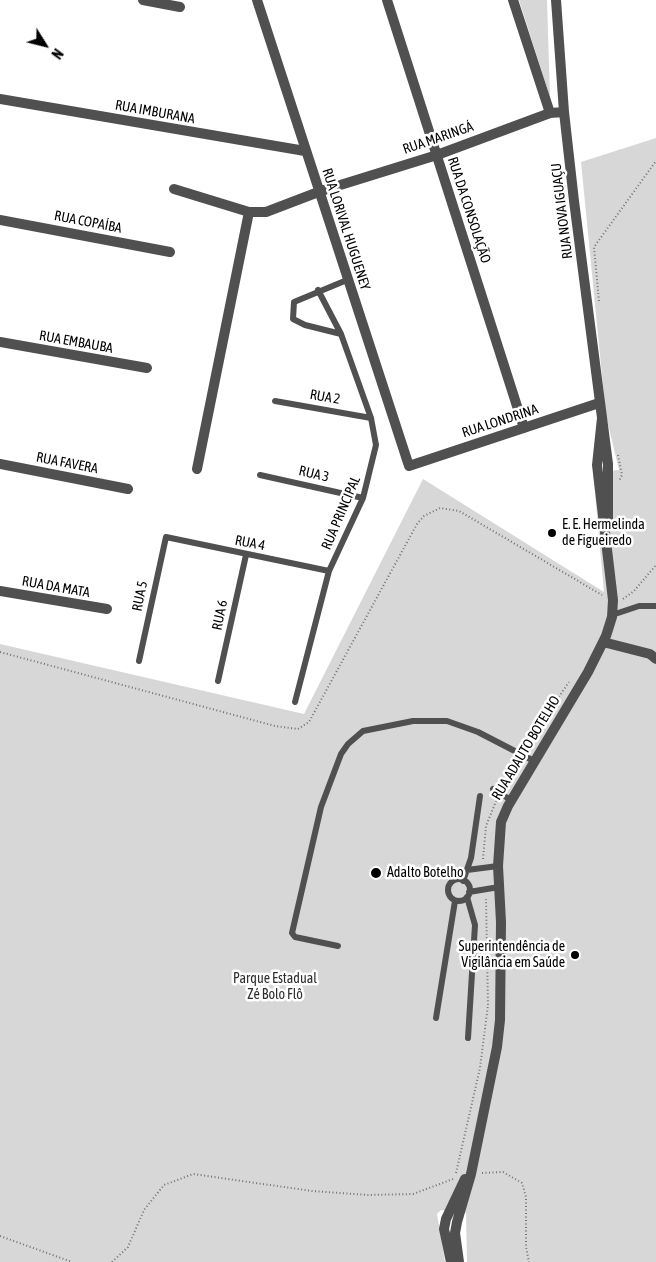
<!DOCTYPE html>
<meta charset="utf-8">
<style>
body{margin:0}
#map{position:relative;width:656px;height:1262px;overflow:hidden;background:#fff;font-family:"Asap Condensed",sans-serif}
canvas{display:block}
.north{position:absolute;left:20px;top:20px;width:50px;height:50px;-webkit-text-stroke:4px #fff;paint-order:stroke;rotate:126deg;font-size:14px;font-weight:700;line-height:20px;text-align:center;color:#000}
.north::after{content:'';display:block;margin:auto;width:18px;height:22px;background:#000;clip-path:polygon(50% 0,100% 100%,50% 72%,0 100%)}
</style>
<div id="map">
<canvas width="656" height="1262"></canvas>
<div class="north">N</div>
</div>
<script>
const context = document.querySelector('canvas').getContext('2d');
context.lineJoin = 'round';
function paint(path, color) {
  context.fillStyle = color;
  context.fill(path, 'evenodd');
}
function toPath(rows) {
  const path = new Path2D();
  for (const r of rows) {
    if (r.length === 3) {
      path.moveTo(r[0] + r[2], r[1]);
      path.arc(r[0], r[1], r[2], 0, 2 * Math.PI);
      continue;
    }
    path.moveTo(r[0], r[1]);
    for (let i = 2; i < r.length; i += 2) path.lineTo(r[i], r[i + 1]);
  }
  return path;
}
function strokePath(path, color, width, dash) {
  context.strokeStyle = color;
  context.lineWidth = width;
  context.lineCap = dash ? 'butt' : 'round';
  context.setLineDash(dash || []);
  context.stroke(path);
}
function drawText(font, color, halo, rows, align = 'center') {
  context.font = font + ' "Asap Condensed",sans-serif';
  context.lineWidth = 5;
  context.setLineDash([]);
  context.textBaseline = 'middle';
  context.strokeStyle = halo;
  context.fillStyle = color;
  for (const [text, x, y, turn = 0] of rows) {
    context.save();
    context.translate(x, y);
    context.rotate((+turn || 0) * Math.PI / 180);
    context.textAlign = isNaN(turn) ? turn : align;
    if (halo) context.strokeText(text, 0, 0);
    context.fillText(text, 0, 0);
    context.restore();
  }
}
paint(toPath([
 [519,0,547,0,550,97],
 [656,138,656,1262,467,1262,466,1213,441,1210,437,1214,445,1262,0,1262,0,644,304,714,423,479,604,592,593,472,619,470,606,416,581,162]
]), '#d7d7d7');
strokePath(toPath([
 [599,301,594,247,656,161],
 [618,455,622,475,619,481],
 [623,599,634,591,656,565],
 [0,652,275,726,298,729,309,722,417,524,424,516,440,508,459,511,602,595],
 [525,746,569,682],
 [503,785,516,761],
 [483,859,486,826,496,801],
 [456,1173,480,1068,488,1005,486,899],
 [482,1173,503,1172,522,1183,526,1197,526,1247,529,1262],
 [0,1236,72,1262],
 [112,1262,128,1247,144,1210,164,1185,193,1174,312,1191,368,1195,413,1194,453,1179]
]), '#727272', 2, [1, 2.5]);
strokePath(toPath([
 [341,334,305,325,293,319,294,302,347,280],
 [275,401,371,418],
 [260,475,363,498],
 [612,615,639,606,656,606],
 [139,661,166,537,329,571],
 [218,681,246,555],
 [295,702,329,571,363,498,376,445,371,418,341,334,318,290],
 [493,789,511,800],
 [467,870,498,866],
 [459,890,11],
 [463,881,471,858,480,796],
 [469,892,499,887],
 [467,897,475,925,468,1038],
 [338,946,295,937,292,933,321,807,341,754,348,744,363,731,413,721,447,721,478,732,536,762],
 [436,1018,455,901]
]), '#505050', 6);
strokePath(toPath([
 [143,0,180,7],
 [257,0,409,466,599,403],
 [387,0,524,428],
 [513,0,550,113],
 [556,0,564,112,574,201,608,464,608,524],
 [0,99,305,151],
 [174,189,249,212,266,212,321,191,437,155,550,113,564,112],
 [0,220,170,252],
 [0,342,147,368],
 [0,464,128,489],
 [197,469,249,212],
 [0,591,107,609],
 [603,642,650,654,656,659],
 [451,1262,444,1229,446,1219,465,1179],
 [459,1262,455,1233,457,1222,471,1174,497,1047,500,1020,501,922,498,866,501,822,508,806,588,672,606,636,612,617,613,600,597,465,602,418]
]), '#505050', 10);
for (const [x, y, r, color] of [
 [552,533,5,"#000"],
 [376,873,6,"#000"],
 [575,955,5,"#000"]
]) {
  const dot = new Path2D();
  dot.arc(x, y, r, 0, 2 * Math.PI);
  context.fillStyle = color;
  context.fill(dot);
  strokePath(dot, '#fff', 2);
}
drawText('14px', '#000', '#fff', [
 ["RUA IMBURANA",155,112,10],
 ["RUA MARINGÁ",438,138,-19],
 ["RUA DA CONSOLAÇÃO",469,210,72],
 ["RUA NOVA IGUAÇU",562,211,-97],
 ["RUA COPAÍBA",88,222,11],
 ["RUA LORIVAL HUGUENEY",346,229,72],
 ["RUA EMBAUBA",76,342,10],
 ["RUA 2",325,397,10],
 ["RUA LONDRINA",500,421,-18],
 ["RUA FAVERA",67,463,11],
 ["RUA 3",314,474,13],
 ["RUA PRINCIPAL",341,513,-67],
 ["RUA 4",250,543,11],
 ["RUA DA MATA",56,587,10],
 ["RUA 5",140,596,-78],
 ["RUA 6",220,615,-78],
 ["RUA ADAUTO BOTELHO",526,748,-59]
]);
drawText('14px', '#000', '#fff', [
 ["E. E. Hermelinda",562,525],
 ["de Figueiredo",562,541],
 ["Adalto Botelho",387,873],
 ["Superintendência de",565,947,"right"],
 ["Vigilância em Saúde",565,963,"right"]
], 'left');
drawText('14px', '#2e2e2e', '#fff', [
 ["Parque Estadual",275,979],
 ["Zé Bolo Flô",275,995]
]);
</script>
